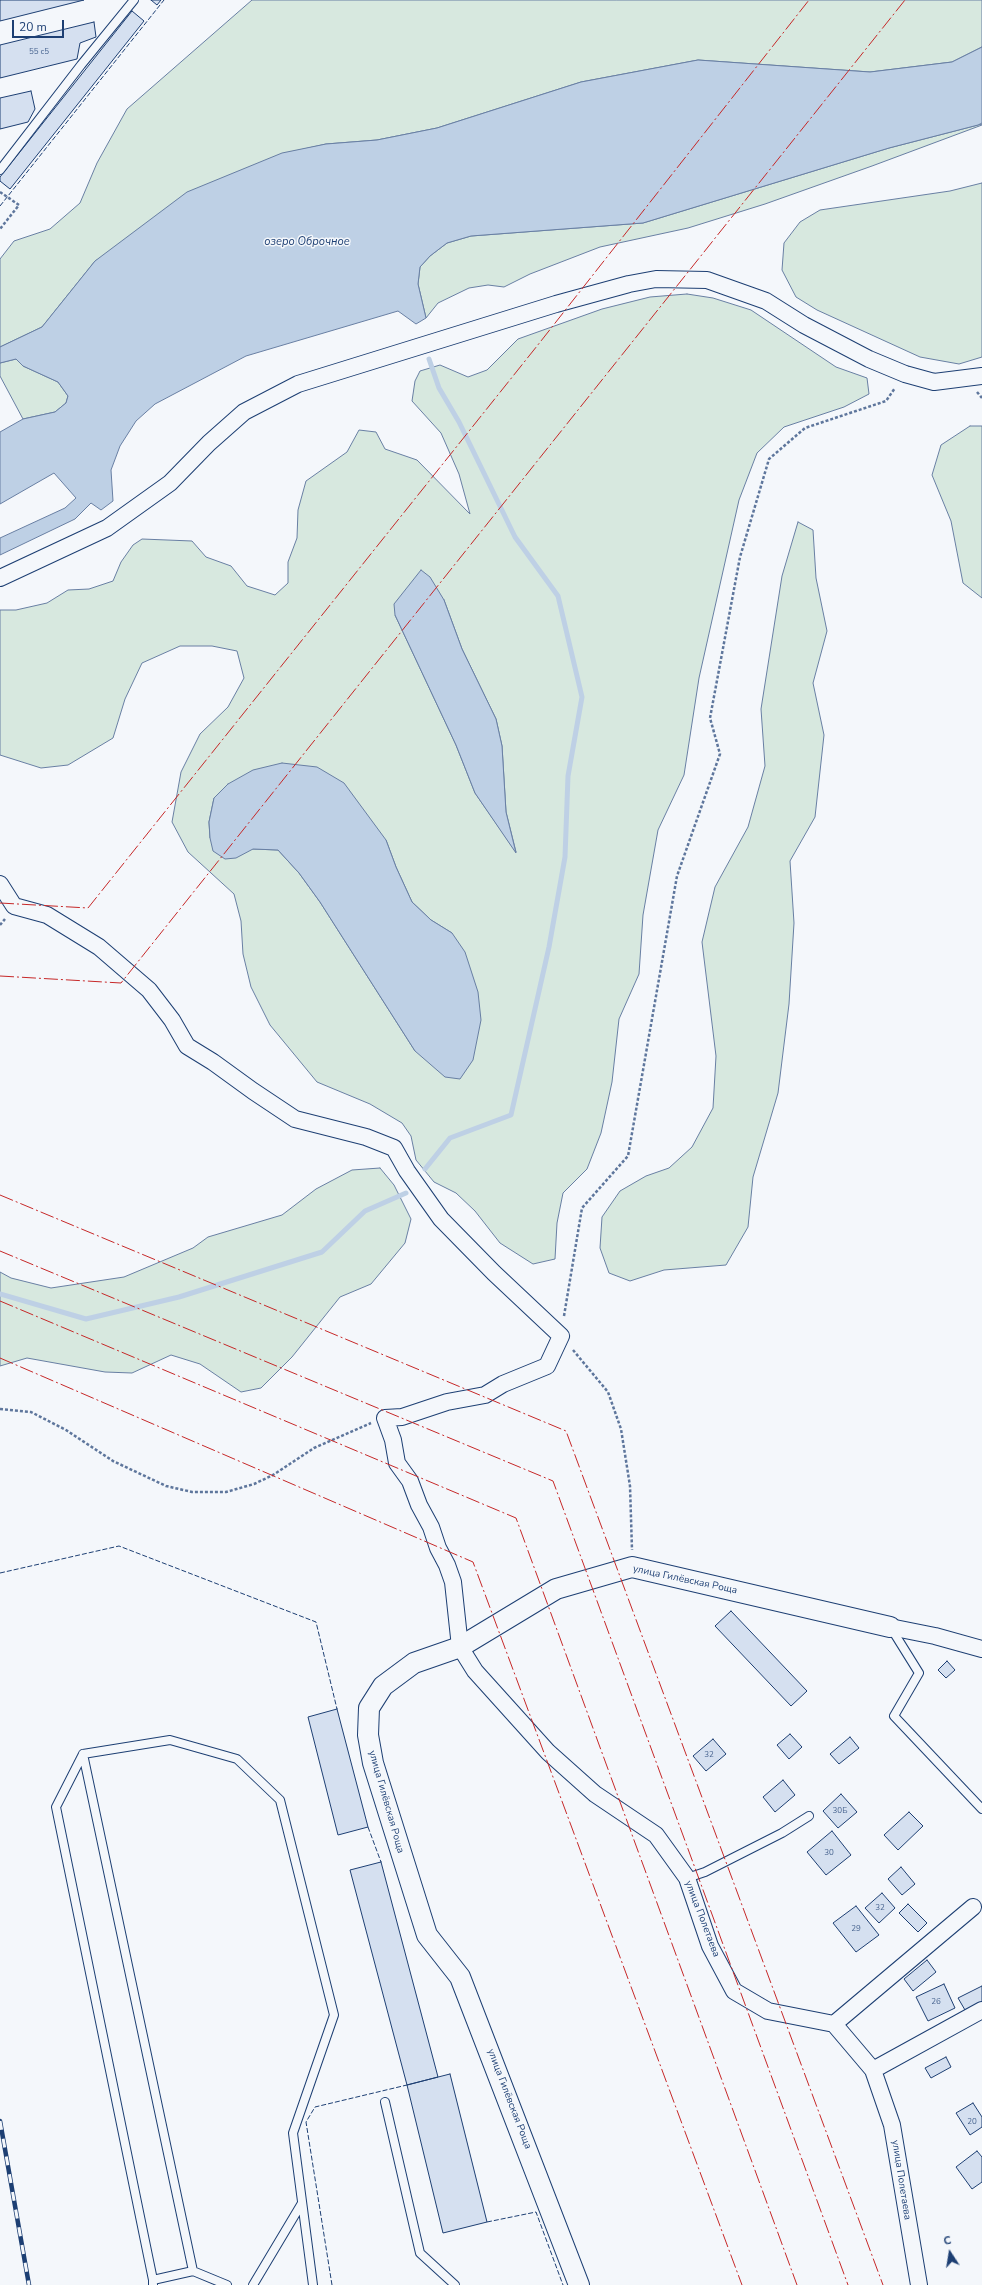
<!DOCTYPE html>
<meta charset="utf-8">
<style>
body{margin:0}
#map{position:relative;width:982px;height:2285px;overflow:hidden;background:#f4f7fb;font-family:"Nunito Sans",sans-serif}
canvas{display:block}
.north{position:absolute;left:930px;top:2233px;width:40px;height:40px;-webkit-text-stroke:3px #f4f7fb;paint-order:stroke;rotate:348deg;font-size:11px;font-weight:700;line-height:16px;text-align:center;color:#1d3f73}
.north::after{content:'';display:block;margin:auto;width:14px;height:18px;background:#1d3f73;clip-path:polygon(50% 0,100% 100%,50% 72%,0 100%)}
.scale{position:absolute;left:12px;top:20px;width:52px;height:18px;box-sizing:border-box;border:2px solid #1d3f73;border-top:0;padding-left:5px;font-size:12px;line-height:14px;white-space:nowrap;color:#1d3f73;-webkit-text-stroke:3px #f4f7fb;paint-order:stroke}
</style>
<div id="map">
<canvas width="982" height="2285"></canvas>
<div class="north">С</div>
<div class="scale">20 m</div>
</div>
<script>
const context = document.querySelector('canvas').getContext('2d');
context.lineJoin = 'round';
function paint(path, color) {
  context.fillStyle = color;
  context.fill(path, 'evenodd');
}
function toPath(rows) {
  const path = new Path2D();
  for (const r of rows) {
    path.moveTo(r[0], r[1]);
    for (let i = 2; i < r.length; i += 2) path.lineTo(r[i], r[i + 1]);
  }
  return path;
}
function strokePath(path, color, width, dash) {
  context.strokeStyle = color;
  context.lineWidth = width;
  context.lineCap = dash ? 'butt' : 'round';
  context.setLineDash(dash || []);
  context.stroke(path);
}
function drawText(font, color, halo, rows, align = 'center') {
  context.font = font + ' "Nunito Sans",sans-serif';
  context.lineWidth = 3;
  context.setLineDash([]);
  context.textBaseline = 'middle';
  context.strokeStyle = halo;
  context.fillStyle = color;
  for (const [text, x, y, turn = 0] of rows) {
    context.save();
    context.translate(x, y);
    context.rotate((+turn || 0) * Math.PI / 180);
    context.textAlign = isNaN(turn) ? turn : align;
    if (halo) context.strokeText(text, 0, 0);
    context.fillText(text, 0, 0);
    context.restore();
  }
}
const green = toPath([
 [252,0,982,0,982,47,952,62,870,72,698,60,581,82,437,128,377,140,326,144,282,154,95,261,42,327,0,347,0,259,14,241,50,229,80,203,97,163,127,109,252,0],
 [982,124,982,125,872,166,765,204,688,228,600,247,530,274,504,287,488,285,469,288,438,303,426,318,418,284,420,267,430,256,447,243,471,236,643,223,889,148,982,124],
 [982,183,982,357,959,364,920,357,817,310,796,297,782,270,784,243,800,222,820,210,950,191,982,183],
 [687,294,713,298,751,310,836,367,867,378,869,394,844,407,784,427,757,453,739,500,699,678,684,775,658,830,643,915,639,974,619,1019,612,1082,601,1133,587,1169,563,1193,557,1223,555,1259,533,1264,500,1243,475,1211,456,1193,434,1182,416,1160,411,1136,402,1123,370,1104,317,1082,270,1025,251,987,243,954,241,921,234,894,188,852,172,822,181,772,200,734,228,707,244,678,237,651,212,646,180,646,142,663,125,699,113,738,68,765,41,768,0,755,0,610,16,610,47,603,68,590,89,589,113,581,121,562,133,545,142,539,192,541,206,557,231,566,247,586,275,595,288,583,288,562,297,538,298,510,306,481,347,452,359,430,376,432,385,449,417,460,470,514,459,474,441,433,412,401,415,381,420,371,440,365,468,377,487,370,518,339,602,309,650,297,687,294],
 [444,600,462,649,496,719,502,746,506,812,516,852,475,793,456,745,395,615,444,600],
 [228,784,386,840,396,867,412,902,431,920,452,933,415,1051,320,902,299,873,278,850,253,849,210,838,209,822,214,798,228,784],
 [16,359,23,366,58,382,68,396,66,403,55,412,23,419,0,376,0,363,16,359],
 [970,426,982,426,982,598,963,583,951,521,932,475,941,445,970,426],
 [798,522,813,530,816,578,827,631,813,683,824,735,815,817,790,861,794,923,789,1004,778,1093,753,1177,748,1227,726,1265,664,1270,630,1281,609,1273,600,1248,602,1217,620,1191,646,1176,669,1168,692,1147,713,1108,716,1056,702,942,715,887,748,827,765,766,761,709,782,576,798,522],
 [380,1168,394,1185,411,1219,405,1243,371,1284,340,1297,292,1357,261,1388,241,1392,200,1364,171,1355,132,1373,105,1372,27,1358,0,1366,0,1272,11,1278,51,1288,124,1277,193,1248,208,1237,282,1215,316,1189,352,1170,380,1168]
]);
paint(green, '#d7e8df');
strokePath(green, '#687fa3', 1);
const water = toPath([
 [982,47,982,123,978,125,889,148,643,223,471,236,447,243,430,256,420,267,418,284,426,318,416,324,398,311,246,356,155,404,136,421,120,446,111,470,113,501,101,510,91,503,75,519,0,555,0,538,65,508,76,498,54,473,0,504,0,432,23,419,55,412,66,403,68,396,58,382,23,366,16,359,0,363,0,347,42,327,95,261,187,192,282,153,326,144,377,140,437,128,581,82,698,60,870,72,952,62,982,47],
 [421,570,430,577,444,600,462,649,496,719,502,746,506,812,516,853,475,793,456,745,395,615,394,604,421,570],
 [282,763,317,767,344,783,386,840,396,867,412,902,431,920,452,933,465,952,478,992,481,1020,473,1060,460,1079,445,1077,415,1051,320,902,299,873,278,850,253,849,236,858,225,859,213,851,210,838,209,822,214,798,228,784,253,770,282,763]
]);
paint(water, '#bed0e5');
strokePath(water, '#687fa3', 1);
strokePath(toPath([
 [425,1169,450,1138,511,1115,549,947,565,857,568,776,582,697,558,596,515,537,459,422,439,388,429,359],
 [0,1294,86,1319,179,1297,322,1252,365,1211,406,1193]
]), '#bed0e5', 5);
const building = toPath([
 [0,0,84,0,0,21,0,0],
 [151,0,161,0,157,5,151,0],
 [132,11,144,21,10,189,0,181,0,177,132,11],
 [94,22,96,37,80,43,77,59,0,78,0,45,94,22],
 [31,91,35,109,28,122,0,129,0,98,31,91],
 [731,1611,807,1691,791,1706,715,1626,731,1611],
 [947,1661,955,1670,946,1678,938,1670,947,1661],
 [337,1709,368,1827,338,1835,308,1717,337,1709],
 [790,1734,802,1747,789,1759,777,1745,790,1734],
 [850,1737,859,1748,839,1764,830,1754,850,1737],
 [713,1739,726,1754,706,1771,693,1756,713,1739],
 [783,1780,795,1795,775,1812,763,1797,783,1780],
 [841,1794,857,1812,838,1828,823,1811,841,1794],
 [909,1812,923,1826,898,1850,884,1835,909,1812],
 [832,1831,851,1855,826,1875,807,1852,832,1831],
 [381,1862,438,2077,407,2085,350,1870,381,1862],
 [901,1867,915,1884,902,1895,888,1879,901,1867],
 [882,1893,895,1908,879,1923,865,1908,882,1893],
 [908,1904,927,1923,918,1932,899,1913,908,1904],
 [856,1906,879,1935,856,1952,833,1923,856,1906],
 [927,1960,936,1972,913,1991,904,1979,927,1960],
 [944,1984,955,2008,928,2021,916,1997,944,1984],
 [982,1986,982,2002,965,2010,958,1998,982,1986],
 [946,2057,951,2067,931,2078,925,2068,946,2057],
 [450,2074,487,2222,443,2233,407,2085,450,2074],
 [973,2103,982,2117,982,2127,970,2135,956,2113,973,2103],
 [977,2151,982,2157,982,2182,972,2189,956,2167,977,2151]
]);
paint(building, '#d5e0f0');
strokePath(building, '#1d3f73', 1);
const service = toPath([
 [0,170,81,65,134,0],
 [891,1628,919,1673,894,1716,982,1809],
 [83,1754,56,1807,153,2280],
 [687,1878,705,1872,782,1833,809,1816],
 [385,2102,420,2253,455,2285],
 [193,2271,83,1754,170,1740,237,1759,280,1800,334,2015,293,2133,313,2285],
 [153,2285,153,2280,193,2271,227,2285],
 [253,2285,302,2203]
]);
const minor = toPath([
 [0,578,107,528,170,483,209,443,244,412,298,384,556,304,629,284,656,279,707,280,766,301,804,325,869,359,905,374,934,382,982,376],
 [0,884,14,906,47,915,99,947,149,990,172,1020,187,1046,213,1062,253,1091,295,1119,366,1137,394,1148,407,1171,441,1219,494,1273,561,1336,547,1366,503,1384,485,1395,447,1402,402,1417,385,1418,393,1440,397,1463,410,1481,419,1505,431,1527,438,1548,447,1565,453,1582,460,1647,475,1671,548,1752,595,1794,656,1835,687,1878,710,1946,734,1991,768,2011,834,2024,873,2070,892,2125,919,2285],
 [890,1627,935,1636,982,1649],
 [834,2024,973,1907],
 [873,2070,982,2010]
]);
const tertiary = toPath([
 [579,2285,460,1977,427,1935,373,1763,368,1735,369,1708,383,1686,414,1663,460,1647,556,1589,632,1567,890,1627]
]);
strokePath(service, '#1d3f73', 10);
strokePath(minor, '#1d3f73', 18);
strokePath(tertiary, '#1d3f73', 22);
strokePath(toPath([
 [0,192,19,205,0,229],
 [977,392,982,398],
 [0,925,5,919],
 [564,1316,582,1208,628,1156,677,876,720,754,710,718,740,557,769,459,805,428,886,401,895,388],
 [573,1350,608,1392,621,1429,630,1486,632,1550],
 [0,1409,31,1412,66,1430,113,1461,166,1486,192,1492,226,1492,254,1484,273,1475,314,1448,371,1423]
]), '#5e769c', 2.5, [3, 2]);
strokePath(service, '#f4f7fb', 8);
strokePath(minor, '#f4f7fb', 16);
strokePath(tertiary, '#f4f7fb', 20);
const rail = toPath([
 [0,2121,29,2285]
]);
strokePath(rail, '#1d3f73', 4.5);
strokePath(rail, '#f4f7fb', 3, [9]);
strokePath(toPath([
 [0,206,164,0],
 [0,1573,119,1546,316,1622,337,1709],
 [368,1827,381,1862],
 [487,2222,536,2212,563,2285],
 [332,2285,306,2122,315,2107,407,2085]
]), '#1d3f73', 1, [5, 2]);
strokePath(toPath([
 [0,903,88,908,541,341,809,0],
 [0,976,121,983,905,0],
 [0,1195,566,1431,883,2285],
 [0,1251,553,1481,848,2285],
 [0,1301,516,1518,797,2285],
 [0,1358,473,1562,742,2285]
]), '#c62828', 1, [14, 3, 2, 3]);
drawText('8px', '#4b6792', null, [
 ["55 с5",39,52],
 ["32",709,1755],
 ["30Б",840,1811],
 ["30",829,1853],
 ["32",880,1908],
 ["29",856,1929],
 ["26",936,2002],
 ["20",972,2122]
]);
drawText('10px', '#1d3f73', '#f4f7fb', [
 ["улица Гилёвская Роща",685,1580,12],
 ["улица Гилёвская Роща",386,1802,74],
 ["улица Полетаева",702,1919,69],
 ["улица Гилёвская Роща",509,2099,69],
 ["улица Полетаева",901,2180,81]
]);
drawText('italic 11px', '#1d3f73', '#f4f7fb', [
 ["озеро Оброчное",307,242]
]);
</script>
